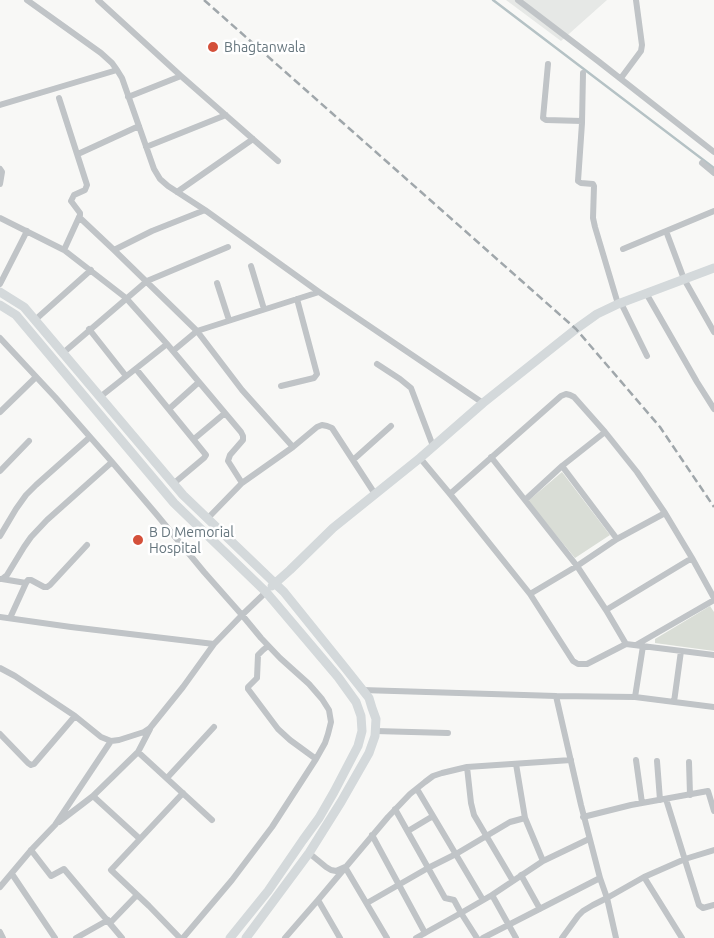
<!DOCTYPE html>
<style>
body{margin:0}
canvas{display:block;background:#f8f8f6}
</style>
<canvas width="714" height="938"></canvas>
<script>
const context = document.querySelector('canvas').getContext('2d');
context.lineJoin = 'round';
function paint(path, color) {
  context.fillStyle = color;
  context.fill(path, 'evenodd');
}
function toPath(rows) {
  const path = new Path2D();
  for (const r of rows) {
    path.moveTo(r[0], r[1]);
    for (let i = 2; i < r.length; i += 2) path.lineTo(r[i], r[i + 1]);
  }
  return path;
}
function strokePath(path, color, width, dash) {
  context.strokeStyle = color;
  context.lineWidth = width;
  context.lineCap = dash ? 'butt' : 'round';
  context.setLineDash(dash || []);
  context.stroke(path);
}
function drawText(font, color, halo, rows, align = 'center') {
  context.font = font + ' Ubuntu,sans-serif';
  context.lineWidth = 5;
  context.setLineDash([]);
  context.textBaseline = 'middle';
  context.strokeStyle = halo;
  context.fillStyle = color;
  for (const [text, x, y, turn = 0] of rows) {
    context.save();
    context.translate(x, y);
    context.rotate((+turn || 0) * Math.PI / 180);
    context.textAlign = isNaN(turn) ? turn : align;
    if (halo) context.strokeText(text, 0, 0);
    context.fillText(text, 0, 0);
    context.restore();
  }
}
paint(toPath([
 [506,0,607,0,561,41]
]), '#e6e8e6');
paint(toPath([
 [562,472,610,535,575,558,528,501],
 [710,606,714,612,714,651,655,643,655,639]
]), '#d9ddd6');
strokePath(toPath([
 [493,0,714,168]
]), '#b5c2c5', 2.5);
strokePath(toPath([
 [27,0,101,53,112,63,117,70,122,78,154,169,160,179,168,186,205,210,319,292,483,403],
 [98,0,181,76,278,161],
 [518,0,598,61,714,152],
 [548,64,543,118,546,120,582,121],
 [583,73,582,123,578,181,581,183,593,184,594,186,593,218,595,227,618,304],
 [621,78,641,51,642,45,636,0],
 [128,97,181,76],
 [59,98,87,185,85,190,74,195,71,201,80,213,80,215,64,250],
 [0,105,117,70],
 [146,147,226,115],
 [78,154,139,126],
 [702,163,714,173],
 [0,169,2,172,0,184],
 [177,192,253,139],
 [79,217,114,250,197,331,173,351],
 [0,218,64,250,126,298,167,344,241,432,243,436,243,440,230,455,228,461,242,483,207,519],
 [666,231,684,279,714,332],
 [623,249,714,211],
 [114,250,152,231,205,210],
 [251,266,264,309],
 [217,283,229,320],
 [0,284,27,231],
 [646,293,697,382,714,409],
 [621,303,647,356],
 [35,320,91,270],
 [89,329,126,376],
 [0,338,55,397,112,462,157,515,204,572,242,615,261,638,280,658,309,684,322,699,329,710,331,722,328,734,325,743,316,759,272,827,232,880,183,938],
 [63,353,147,281,228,247],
 [377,364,400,379,411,388,433,446],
 [136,369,206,455,204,458,173,484],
 [281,386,314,378,317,374,297,299],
 [100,397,167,344],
 [169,409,199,382],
 [0,412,36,377],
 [194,439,225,413],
 [293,447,242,390,197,331,319,292],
 [491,457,577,566,606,610,626,644],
 [420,458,450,494,530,594,573,661,578,664,587,664,626,644,714,655],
 [353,460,391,426],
 [562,466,617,539],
 [0,471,29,441],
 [242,483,293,447,317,427,322,425,327,426,332,428,375,494],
 [450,494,561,396,566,394,570,395,574,397,605,432,637,472,665,513,692,558,714,598],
 [525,500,562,466,605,432],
 [0,536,16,509,26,495,36,485,90,437],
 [0,579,2,579,7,575,24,547,31,537,47,520,112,462],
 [2,579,26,583],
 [530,594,577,566,617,539,665,513],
 [606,610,692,558],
 [0,617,71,627,214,644,242,615,266,592],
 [10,618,26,583,28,580,31,580,44,587,47,587,50,585,87,545],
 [636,645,714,600],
 [268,646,263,650,258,655,257,678,248,687,248,689,278,729,290,740,316,759],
 [0,668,15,676,75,716,101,737,111,741,119,740,144,732,150,728,183,687,214,644],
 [362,690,556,696,635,697,714,707],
 [556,696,581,805,600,878,607,898,616,938],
 [635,697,643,646],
 [674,702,681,651],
 [375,731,448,733],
 [0,734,28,763,31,765,34,764,75,716],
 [138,752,212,820],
 [636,760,642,803],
 [657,761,660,800],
 [689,762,690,795],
 [516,764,525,818,543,861],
 [467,767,471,803,474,815,513,881],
 [167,778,214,727],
 [417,789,483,900],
 [93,796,140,839],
 [666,799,699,905,703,908,714,905],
 [395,809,445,898,454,900,461,913,492,895,516,938],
 [583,817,631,805,708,791,714,811],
 [59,822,93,796,138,752,150,729],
 [408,831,433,816],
 [372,835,425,933,461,913,477,938],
 [31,850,51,876,64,869,122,938],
 [309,853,326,867,331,870,336,871,345,867,387,938],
 [12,874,55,938],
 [521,875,540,909],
 [644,877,682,938],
 [0,887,32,849,55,825,111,741],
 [492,895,543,861,589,839],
 [318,900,340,938],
 [367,903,428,868,456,854,510,822,525,818],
 [110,923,137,895],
 [0,932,3,938],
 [76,938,108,920],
 [180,938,149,906,111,870,183,793],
 [285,938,318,900,388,817,410,794,425,782,433,776,442,773,467,767,571,760],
 [416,938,425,933],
 [483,938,600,878],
 [562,938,578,916,583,911,593,905,607,898,644,877,685,859,714,850]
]), '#c0c4c7', 6);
strokePath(toPath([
 [0,292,24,307,183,495,284,592,346,669,369,698,372,708,376,719,375,736,369,753,341,802,309,853,246,938],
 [0,305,16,315,174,503,266,592,338,677,356,702,361,716,362,731,358,746,334,792,319,818,303,840,268,891,230,938],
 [272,586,290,570,333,528,420,458,483,403,576,329,597,314,618,304,714,268]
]), '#d4d9db', 9);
strokePath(toPath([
 [204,0,576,329,660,427,714,507]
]), '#a0a7ab', 2.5, [8, 4]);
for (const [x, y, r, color] of [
 [213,47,6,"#d4503a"],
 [138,540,6,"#d4503a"]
]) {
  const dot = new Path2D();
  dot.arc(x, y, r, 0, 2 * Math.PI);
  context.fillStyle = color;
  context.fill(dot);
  strokePath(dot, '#fff', 2);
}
drawText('14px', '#66767e', '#fff', [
 ["Bhagtanwala",224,47],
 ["B D Memorial",149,532],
 ["Hospital",149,548]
], 'left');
</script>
